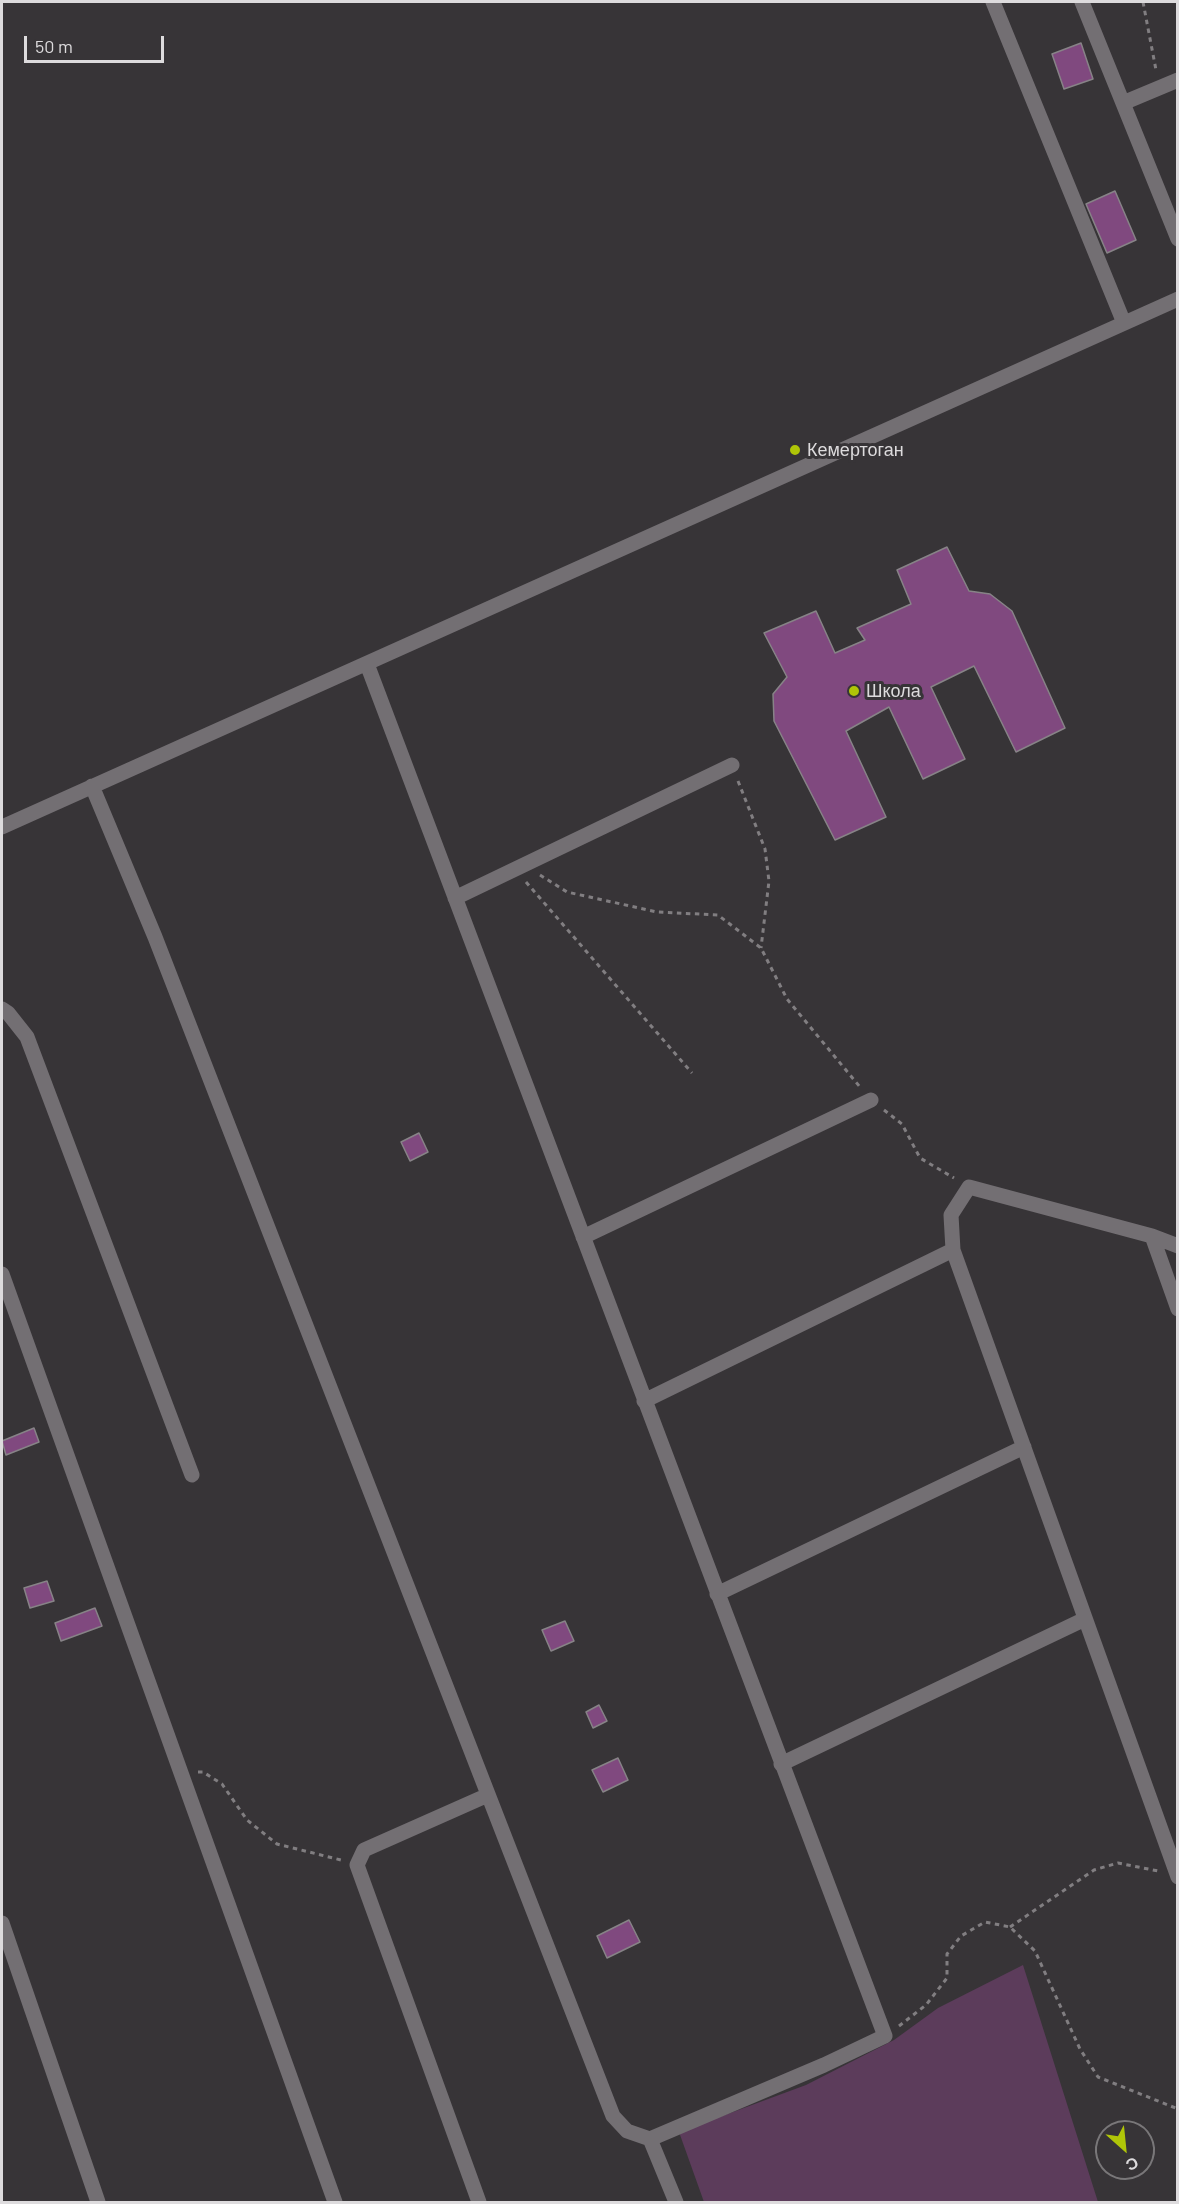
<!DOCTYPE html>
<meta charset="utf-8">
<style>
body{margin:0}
#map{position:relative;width:1179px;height:2204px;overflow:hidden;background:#373437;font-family:Barlow,sans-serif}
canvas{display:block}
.frame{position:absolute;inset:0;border:3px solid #dddbdd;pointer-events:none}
.north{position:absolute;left:1095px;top:2120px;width:60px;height:60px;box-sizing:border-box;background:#373437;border:2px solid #797779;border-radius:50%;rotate:153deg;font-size:16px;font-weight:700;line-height:24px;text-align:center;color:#dddbdd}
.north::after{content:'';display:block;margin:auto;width:21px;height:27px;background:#afc508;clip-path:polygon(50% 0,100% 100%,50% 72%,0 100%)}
.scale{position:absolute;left:24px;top:36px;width:140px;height:27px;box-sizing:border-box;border:3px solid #dddbdd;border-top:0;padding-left:8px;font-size:18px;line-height:21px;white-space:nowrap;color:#dddbdd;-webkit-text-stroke:4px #373437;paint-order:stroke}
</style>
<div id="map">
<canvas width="1179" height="2204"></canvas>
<div class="frame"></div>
<div class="north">С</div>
<div class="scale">50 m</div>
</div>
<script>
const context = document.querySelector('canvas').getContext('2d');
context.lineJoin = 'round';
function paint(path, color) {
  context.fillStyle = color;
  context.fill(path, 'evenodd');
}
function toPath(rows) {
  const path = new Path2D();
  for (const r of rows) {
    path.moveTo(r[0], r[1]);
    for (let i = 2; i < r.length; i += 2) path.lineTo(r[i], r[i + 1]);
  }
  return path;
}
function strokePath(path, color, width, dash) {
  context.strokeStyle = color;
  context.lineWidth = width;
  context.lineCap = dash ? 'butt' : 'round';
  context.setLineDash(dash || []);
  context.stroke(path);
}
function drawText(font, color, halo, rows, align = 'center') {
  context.font = font + ' Barlow,sans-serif';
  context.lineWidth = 6;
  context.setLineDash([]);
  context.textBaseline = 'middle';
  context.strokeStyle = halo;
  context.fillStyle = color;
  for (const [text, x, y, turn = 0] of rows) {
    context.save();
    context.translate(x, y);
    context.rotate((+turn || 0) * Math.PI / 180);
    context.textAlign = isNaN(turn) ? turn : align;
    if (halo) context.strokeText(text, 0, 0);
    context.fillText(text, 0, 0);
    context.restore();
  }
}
paint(toPath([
 [1023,1965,1098,2202,704,2202,679,2132,806,2085,894,2040,938,2008]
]), '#5c3c5b');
const building = toPath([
 [1081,43,1093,79,1064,89,1052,54,1081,43],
 [1115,191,1136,240,1107,253,1086,204,1115,191],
 [947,547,969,591,990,594,1012,611,1065,728,1016,752,974,666,931,687,965,759,923,779,889,707,846,731,886,817,835,840,774,721,773,694,787,677,764,633,816,611,835,653,865,640,857,628,911,604,897,570,947,547],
 [419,1133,428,1152,410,1161,401,1142,419,1133],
 [34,1428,39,1442,6,1455,2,1441,34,1428],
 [47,1581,54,1601,30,1608,24,1588,47,1581],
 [95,1608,102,1626,61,1641,55,1623,95,1608],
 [565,1621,574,1641,551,1651,542,1630,565,1621],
 [599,1705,607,1721,593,1728,586,1712,599,1705],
 [618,1758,628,1780,603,1792,592,1770,618,1758],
 [629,1920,640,1942,607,1958,597,1936,629,1920]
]);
paint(building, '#80497f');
strokePath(building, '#878387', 1.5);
strokePath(toPath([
 [1143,2,1156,70],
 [738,781,765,849,769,881,761,948],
 [540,875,567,892,657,912,718,915,761,948,787,999,860,1087],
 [526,882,692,1073],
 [884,1110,902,1124,920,1158,954,1178],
 [198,1772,203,1772,222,1784,247,1820,277,1844,341,1860],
 [1010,1927,1094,1870,1118,1863,1158,1871],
 [899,2026,926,2005,947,1978,947,1954,961,1936,985,1922,1010,1927,1035,1951,1080,2049,1098,2077,1178,2109]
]), '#817e81', 3, [4.5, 4.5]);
strokePath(toPath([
 [993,2,1124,323],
 [1082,2,1178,239],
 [1123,103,1178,80],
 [367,664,885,2036,824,2065,650,2139],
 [92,786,155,937,613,2116,627,2131,650,2139,676,2202],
 [2,827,1178,299],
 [455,898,732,765],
 [2,1009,8,1013,27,1037,192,1475],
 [1152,1236,1178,1309],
 [583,1237,871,1100],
 [1178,1246,1152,1236,969,1187,951,1215,953,1250,1178,1877],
 [2,1274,335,2202],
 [644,1401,953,1250],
 [717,1594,1024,1447],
 [781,1764,1085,1619],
 [2,1923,98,2202],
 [479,2202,357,1865,364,1850,488,1795]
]), '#736f73', 15);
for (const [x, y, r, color] of [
 [795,450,6,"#afc508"],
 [854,691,6,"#afc508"]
]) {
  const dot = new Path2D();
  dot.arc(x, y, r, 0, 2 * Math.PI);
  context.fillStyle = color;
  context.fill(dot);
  strokePath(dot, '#373437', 2);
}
drawText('18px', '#dddbdd', '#373437', [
 ["Кемертоган",807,450],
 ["Школа",866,691]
], 'left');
</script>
